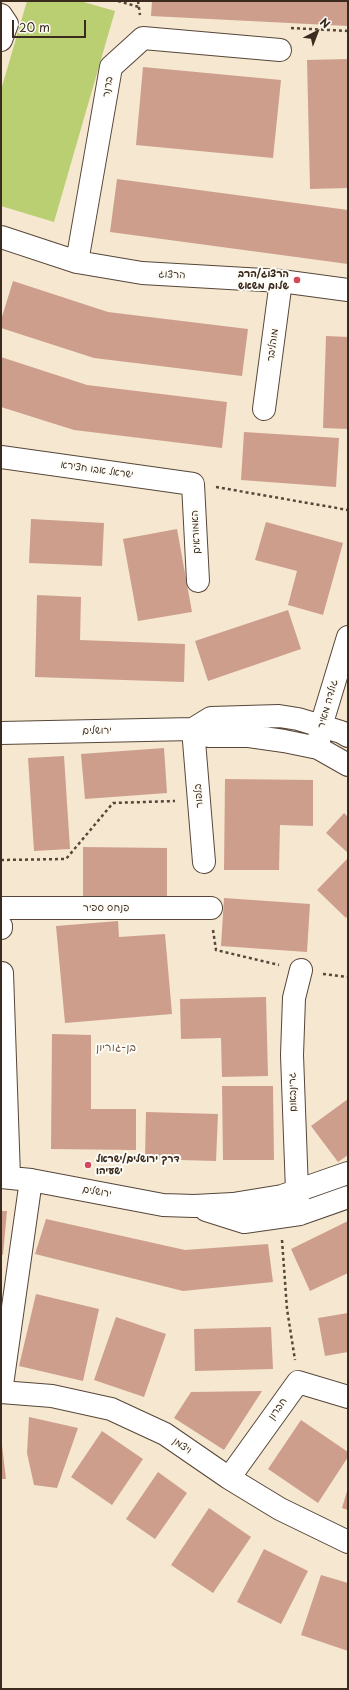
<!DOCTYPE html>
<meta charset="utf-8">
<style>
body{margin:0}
#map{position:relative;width:349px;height:1690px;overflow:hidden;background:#f5e7d0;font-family:"Playpen Sans",sans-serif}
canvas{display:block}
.frame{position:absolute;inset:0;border:2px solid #3b2a1e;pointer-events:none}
.north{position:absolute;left:297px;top:12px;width:40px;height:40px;-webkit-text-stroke:3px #fdfcf7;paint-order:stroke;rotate:42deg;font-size:11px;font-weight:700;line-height:16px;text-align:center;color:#3b2a1e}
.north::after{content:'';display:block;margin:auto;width:14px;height:18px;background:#3b2a1e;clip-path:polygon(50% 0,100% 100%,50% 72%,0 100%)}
.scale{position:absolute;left:12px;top:20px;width:74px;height:18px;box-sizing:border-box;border:2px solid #3b2a1e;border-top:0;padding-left:5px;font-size:12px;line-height:14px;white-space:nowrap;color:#3b2a1e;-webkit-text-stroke:3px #fdfcf7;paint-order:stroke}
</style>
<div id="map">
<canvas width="349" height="1690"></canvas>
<div class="frame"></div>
<div class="north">N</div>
<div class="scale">20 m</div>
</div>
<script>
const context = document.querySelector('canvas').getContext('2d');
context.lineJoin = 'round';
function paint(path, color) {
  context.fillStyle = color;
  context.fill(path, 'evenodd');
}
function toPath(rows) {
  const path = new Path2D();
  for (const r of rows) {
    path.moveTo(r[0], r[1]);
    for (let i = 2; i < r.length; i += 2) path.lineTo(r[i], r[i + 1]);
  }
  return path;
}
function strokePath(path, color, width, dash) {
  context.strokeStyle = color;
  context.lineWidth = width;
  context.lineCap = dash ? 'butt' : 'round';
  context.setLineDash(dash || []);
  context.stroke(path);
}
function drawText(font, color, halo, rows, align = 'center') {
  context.font = font + ' "Playpen Sans","Playpen Sans Hebrew",sans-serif';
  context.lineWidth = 4;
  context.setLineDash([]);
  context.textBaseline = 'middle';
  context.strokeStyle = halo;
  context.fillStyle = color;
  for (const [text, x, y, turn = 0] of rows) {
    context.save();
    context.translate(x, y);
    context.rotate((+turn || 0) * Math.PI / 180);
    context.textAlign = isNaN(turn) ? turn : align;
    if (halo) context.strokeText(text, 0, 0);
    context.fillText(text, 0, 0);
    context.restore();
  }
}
paint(toPath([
 [27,1,80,1,115,11,54,222,1,206,1,90]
]), '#bace72');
paint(toPath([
 [152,1,348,1,348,26,151,16],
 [348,59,348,188,310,189,307,60],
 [143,67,281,80,273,158,136,145],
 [117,179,348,210,348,264,110,232],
 [13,281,108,312,248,329,242,376,94,358,1,328,1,320],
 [326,336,348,337,348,429,323,428],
 [1,357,87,385,227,402,222,448,74,430,1,407],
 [244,432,339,438,336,487,241,480],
 [31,519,104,523,102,566,29,563],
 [266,522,343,543,323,615,288,605,297,571,255,560],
 [177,529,192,612,138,621,123,539],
 [37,595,81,597,80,640,185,644,184,682,35,677],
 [288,610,301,649,208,681,195,641],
 [164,748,167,793,85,799,81,754],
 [64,756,70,849,34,851,28,758],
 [225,779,313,780,313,826,280,825,279,870,224,870],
 [344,813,348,817,348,853,326,833],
 [83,847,167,848,167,902,83,901],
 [348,858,348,915,346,918,317,890],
 [224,898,310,904,307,952,221,946],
 [118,921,119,937,165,934,172,1014,65,1023,56,926],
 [266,997,268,1076,222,1077,221,1038,181,1039,180,999],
 [52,1034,91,1035,91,1109,136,1109,136,1150,51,1149],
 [222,1086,273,1086,274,1160,223,1160],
 [348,1099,348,1155,338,1162,311,1126],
 [146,1112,218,1114,216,1161,145,1159],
 [1,1211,7,1211,3,1255,1,1254],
 [46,1219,185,1250,268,1244,273,1282,183,1291,35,1254],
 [348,1221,348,1273,310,1291,291,1249],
 [36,1294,99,1309,83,1381,19,1366],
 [348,1313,348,1352,325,1356,318,1318],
 [116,1317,166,1334,144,1397,94,1380],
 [271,1327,273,1369,195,1371,194,1329],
 [262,1391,224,1450,174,1418,191,1392],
 [29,1417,78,1428,57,1488,34,1485,27,1453],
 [301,1420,348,1452,348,1457,318,1503,268,1469],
 [102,1431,143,1459,112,1505,71,1477],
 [1,1437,6,1479,1,1479],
 [158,1472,187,1493,155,1539,126,1519],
 [348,1488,348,1510,342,1508],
 [209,1508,251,1537,213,1593,171,1565],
 [264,1549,308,1571,281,1624,237,1602],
 [321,1575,348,1583,348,1651,301,1635]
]), '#ce9e8d');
const minor = toPath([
 [1,15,7,24,1,40],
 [1,237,77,262,142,273,281,281,348,290],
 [77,262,111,67,143,38,280,50],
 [264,409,281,281],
 [1,457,193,484,198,581],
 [193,729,211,718,279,716,298,719,341,732,348,736],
 [193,729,204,862],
 [1,733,193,729,209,736,249,736,284,741,318,748,348,765],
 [319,741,321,726,348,637],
 [1,908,211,908],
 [1,926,1,928],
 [2,973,9,1177],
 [1,1177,31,1180,163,1205,194,1206,233,1204,282,1196,348,1173],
 [206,1210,244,1222,300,1214,348,1197],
 [300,1214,297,1191,292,1055,294,998,301,970],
 [1,1392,52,1396,111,1409,165,1434,229,1478,280,1509,348,1542],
 [1,1392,31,1180],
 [229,1478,298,1382,348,1397]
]);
strokePath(minor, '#574639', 24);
strokePath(toPath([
 [118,1,139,7],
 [138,1,140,15],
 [291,28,348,31],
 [216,487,348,510],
 [1,860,66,859,113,803,175,801],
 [213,930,216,950,279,965],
 [323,974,348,977],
 [282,1240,287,1309,295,1360]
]), '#574639', 2.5, [3, 3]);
strokePath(minor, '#fff', 22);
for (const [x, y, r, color] of [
 [297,280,4,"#d1495b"],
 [88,1165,4,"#d1495b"]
]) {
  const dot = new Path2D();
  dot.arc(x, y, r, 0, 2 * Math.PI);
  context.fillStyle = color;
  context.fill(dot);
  strokePath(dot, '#fdfcf7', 1.5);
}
drawText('10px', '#3b2a1e', '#fdfcf7', [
 ["ברנר",108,87,-80],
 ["הרצוג",172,275,3],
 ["מוהליבר",273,345,-82],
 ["ישראל אבו חצירא",97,470,8],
 ["האמוראים",196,532,-93],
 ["גולדה מאיר",328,704,-74],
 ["ירושלים",97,731,-1],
 ["בלפור",199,796,-95],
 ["פנחס ספיר",106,908],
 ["גרינבאום",293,1092,-92],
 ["ירושלים",97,1192,10],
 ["חברון",278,1409,-54],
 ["ויצמן",182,1446,35]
]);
drawText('bold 10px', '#3b2a1e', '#fdfcf7', [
 ["הרצוג/הרב",289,274],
 ["שלום משאש",289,286],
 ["דרך ירושלים/ישראל",96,1159,"left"],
 ["ישעיהו",96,1171,"left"]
], 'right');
drawText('11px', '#6e5345', '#fdfcf7', [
 ["בן-גוריון",116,1048]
]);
</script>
